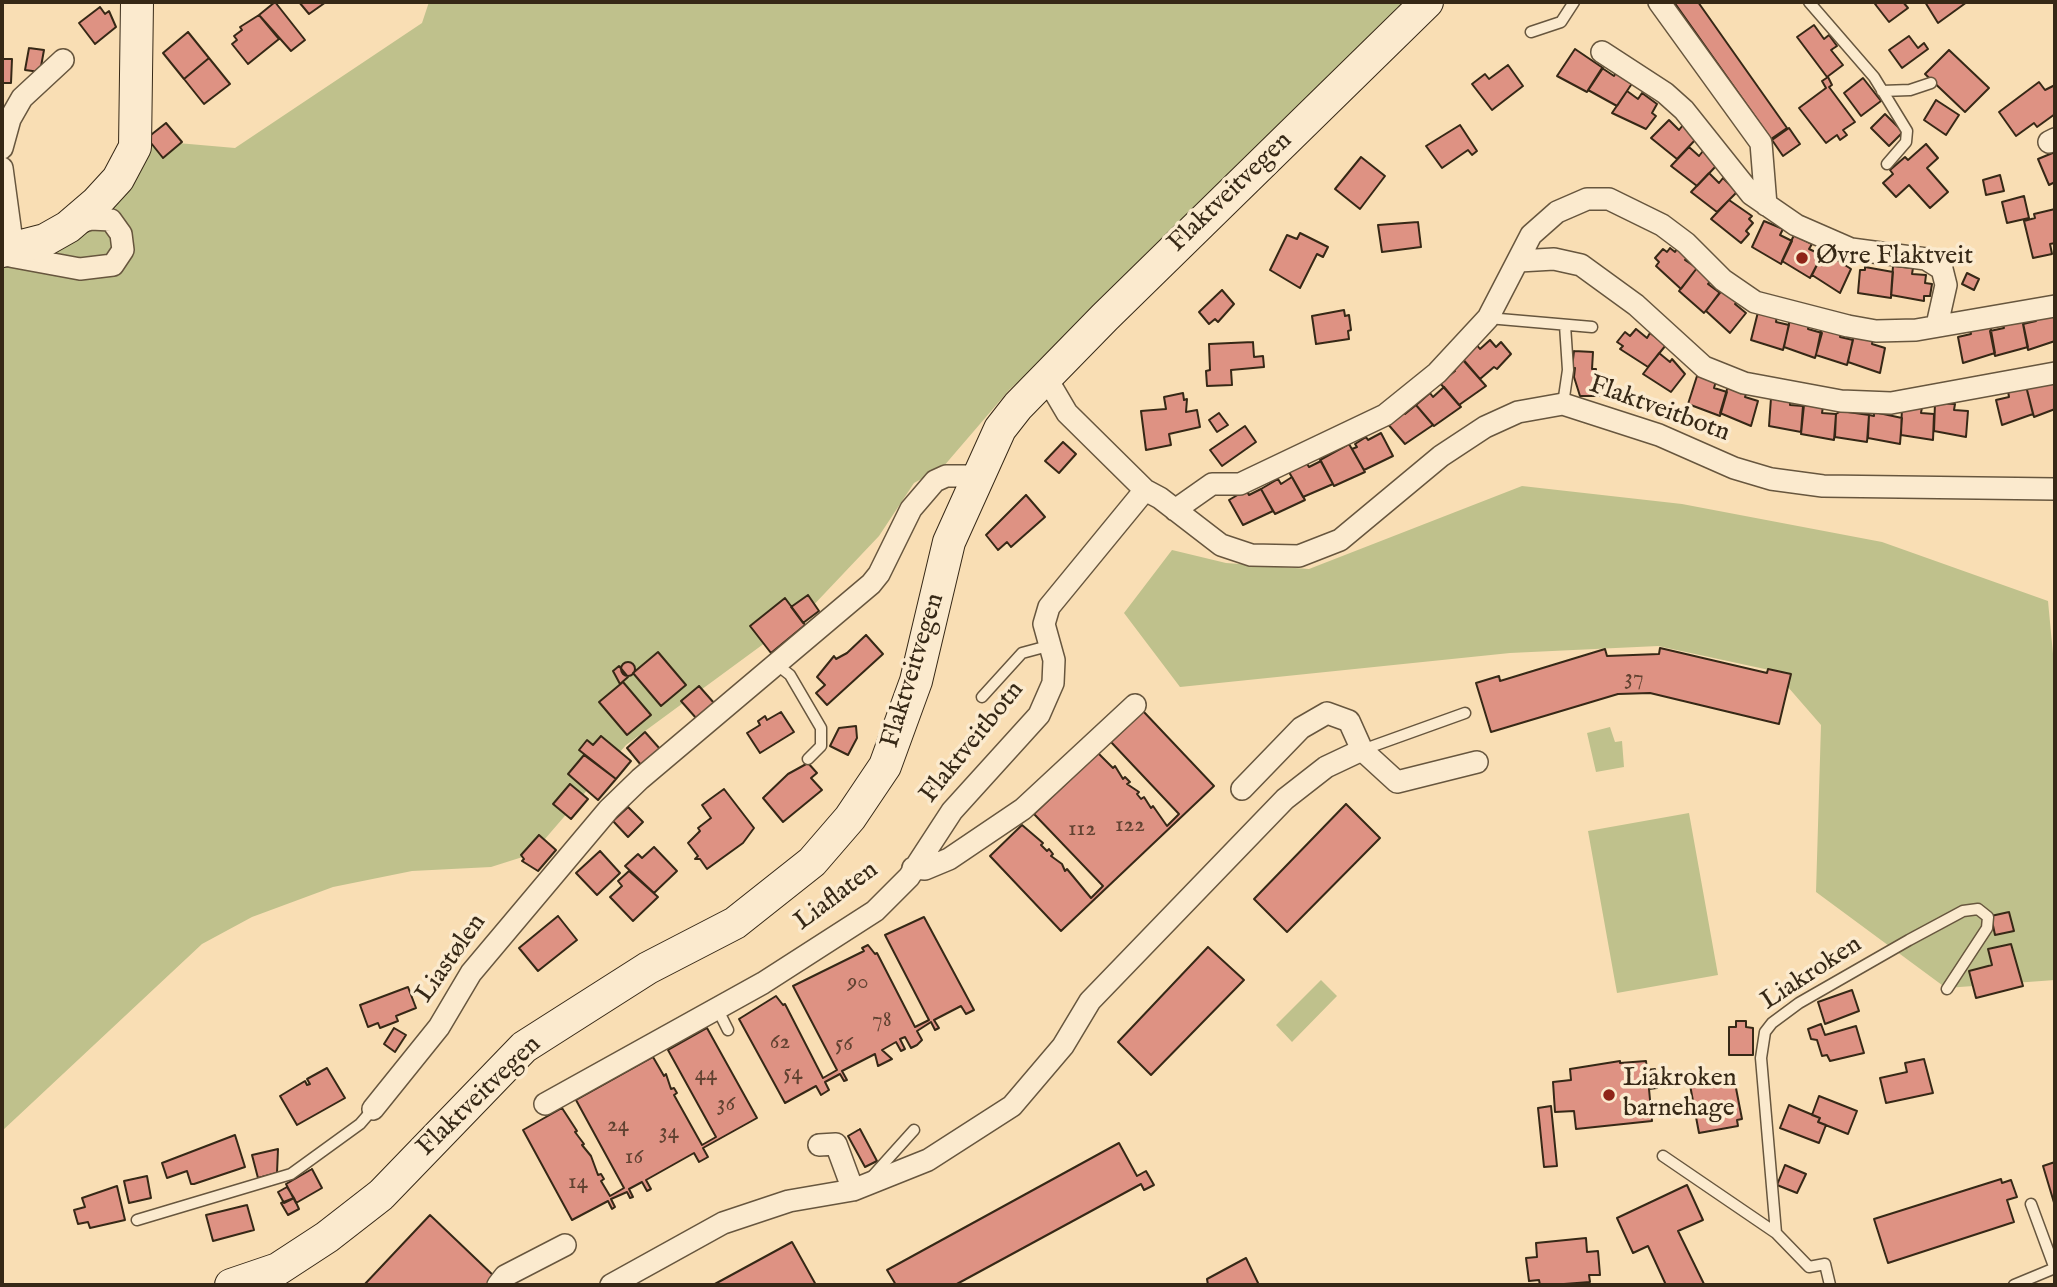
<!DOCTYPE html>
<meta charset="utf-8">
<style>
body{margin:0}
#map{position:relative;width:2057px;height:1287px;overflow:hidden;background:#f9deb4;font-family:"IM FELL English",serif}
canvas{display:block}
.frame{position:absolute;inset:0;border:4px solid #362816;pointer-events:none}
</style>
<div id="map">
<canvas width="2057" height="1287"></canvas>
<div class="frame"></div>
</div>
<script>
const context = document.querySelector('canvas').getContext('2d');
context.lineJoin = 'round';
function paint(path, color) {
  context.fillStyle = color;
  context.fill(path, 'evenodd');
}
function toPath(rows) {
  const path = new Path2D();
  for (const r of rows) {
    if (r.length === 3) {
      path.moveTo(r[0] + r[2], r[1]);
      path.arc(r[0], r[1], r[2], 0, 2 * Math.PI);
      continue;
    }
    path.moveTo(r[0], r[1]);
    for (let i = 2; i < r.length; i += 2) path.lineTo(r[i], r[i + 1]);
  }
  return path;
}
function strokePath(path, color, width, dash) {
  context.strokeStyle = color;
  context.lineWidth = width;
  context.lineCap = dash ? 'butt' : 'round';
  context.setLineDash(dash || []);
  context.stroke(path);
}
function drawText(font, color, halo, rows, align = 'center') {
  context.font = font + ' "IM FELL English",serif';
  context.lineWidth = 7;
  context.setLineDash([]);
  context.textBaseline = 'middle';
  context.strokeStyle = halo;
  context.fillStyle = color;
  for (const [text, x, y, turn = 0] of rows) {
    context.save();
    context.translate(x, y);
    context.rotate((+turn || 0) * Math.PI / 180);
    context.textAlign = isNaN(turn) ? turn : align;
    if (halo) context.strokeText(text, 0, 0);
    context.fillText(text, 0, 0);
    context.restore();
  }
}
paint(toPath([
 [429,2,1441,2,1434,12,1010,389,943,467,914,483,879,536,807,612,626,745,532,854,491,867,412,871,333,887,252,917,202,944,2,1131,2,264,106,201,143,140,235,148,422,23],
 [1522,486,1682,504,1882,542,2048,601,2055,675,2055,980,1946,988,1816,892,1821,725,1774,671,1658,646,1510,653,1180,687,1124,613,1172,550,1226,563,1309,569],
 [1610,727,1615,742,1622,741,1624,767,1596,772,1587,733],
 [1689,813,1718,975,1617,993,1588,831],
 [1321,980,1337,996,1292,1042,1276,1025]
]), '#bfc18c');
const building = toPath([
 [275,2,305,40,291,51,259,15,275,2],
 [299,2,326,2,309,14,299,2],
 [1674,2,1698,2,1787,128,1771,139,1674,2],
 [1879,2,1903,2,1908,8,1889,22,1875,4,1879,2],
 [1925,2,1967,2,1938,23,1925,2],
 [100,7,105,14,109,11,116,27,95,44,79,23,100,7],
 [259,15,279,39,248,64,232,44,237,40,234,36,242,30,240,27,259,15],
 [1814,25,1824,39,1829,35,1837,46,1831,50,1843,65,1827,77,1797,37,1814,25],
 [188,32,209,58,184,79,163,53,188,32],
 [1909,36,1918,48,1924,43,1928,49,1902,68,1889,50,1909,36],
 [29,48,44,50,40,72,25,70,29,48],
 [1575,49,1603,68,1587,92,1557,76,1575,49],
 [1949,50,1989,88,1965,112,1925,74,1949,50],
 [209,58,230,84,204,104,184,79,209,58],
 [2,59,12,59,11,83,2,83,2,59],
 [1508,65,1523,86,1492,110,1472,84,1485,74,1489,79,1508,65],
 [1602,68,1614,76,1617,71,1633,82,1617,106,1588,90,1602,68],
 [1828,77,1832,85,1829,87,1855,122,1843,130,1847,135,1840,140,1837,135,1826,143,1799,108,1826,88,1822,81,1828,77],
 [1863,78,1881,101,1861,116,1844,93,1863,78],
 [2039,82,2045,90,2055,85,2055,114,2037,127,2034,123,2016,136,1999,112,2039,82],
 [1627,91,1638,99,1642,93,1657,104,1652,113,1656,116,1646,129,1612,113,1627,91],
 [1936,100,1959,115,1946,135,1924,120,1936,100],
 [1885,114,1903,132,1889,146,1871,128,1885,114],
 [1669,120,1679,130,1683,125,1697,138,1677,159,1651,138,1669,120],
 [166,123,182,142,163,158,147,138,166,123],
 [1460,125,1477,151,1472,155,1468,150,1442,168,1426,146,1460,125],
 [1789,128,1800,144,1783,156,1772,140,1789,128],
 [1926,144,1938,158,1927,168,1948,192,1930,208,1909,185,1896,197,1883,183,1893,174,1890,170,1905,157,1908,160,1926,144],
 [1689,147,1699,156,1703,151,1717,165,1697,186,1671,166,1689,147],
 [2055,152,2055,182,2049,185,2038,159,2055,152],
 [1361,157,1385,176,1360,209,1335,189,1361,157],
 [1709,173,1719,183,1723,178,1737,192,1717,212,1691,192,1709,173],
 [2000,175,2004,191,1986,195,1983,180,2000,175],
 [2024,196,2029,218,2007,223,2002,202,2024,196],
 [1729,200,1752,216,1749,219,1753,223,1746,231,1749,234,1741,243,1711,219,1729,200],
 [2055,209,2055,243,2050,244,2052,254,2033,258,2024,221,2035,218,2034,214,2055,209],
 [1764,221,1783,229,1780,235,1792,241,1781,264,1752,247,1764,221],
 [1418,222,1421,247,1382,252,1378,225,1418,222],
 [1300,233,1328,247,1323,257,1317,254,1300,288,1270,270,1287,235,1297,239,1300,233],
 [1794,235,1812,244,1809,249,1822,255,1810,278,1782,261,1794,235],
 [1670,248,1675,252,1677,249,1688,257,1685,260,1697,268,1681,289,1656,266,1659,262,1655,258,1663,249,1667,252,1670,248],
 [1828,254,1851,269,1840,293,1812,275,1822,255,1826,257,1828,254],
 [1893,266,1913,268,1912,274,1926,275,1925,283,1932,284,1930,296,1924,296,1924,301,1891,295,1893,266],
 [1865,267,1893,272,1891,298,1858,293,1860,270,1865,270,1865,267],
 [1697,268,1712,280,1708,284,1720,293,1704,313,1679,291,1697,268],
 [1967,273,1979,279,1974,290,1962,284,1967,273],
 [1723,288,1738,300,1735,304,1746,313,1730,333,1706,311,1723,288],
 [1222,290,1234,304,1218,322,1215,319,1209,324,1199,312,1222,290],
 [1344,310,1345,316,1349,315,1351,330,1348,331,1349,339,1316,344,1312,316,1344,310],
 [1758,312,1777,316,1776,322,1789,325,1783,350,1751,340,1758,312],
 [2054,312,2055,341,2028,350,2023,324,2036,321,2035,316,2054,312],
 [2022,318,2028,347,1995,356,1990,331,2004,328,2002,322,2022,318],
 [1790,319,1809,324,1808,329,1822,333,1815,358,1784,347,1790,319],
 [1990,325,1995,353,1963,363,1958,337,1971,334,1970,329,1990,325],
 [1822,326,1841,331,1840,337,1853,340,1847,365,1816,355,1822,326],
 [1636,329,1647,338,1650,333,1666,345,1648,367,1620,349,1623,346,1617,342,1625,332,1630,336,1636,329],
 [1854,334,1873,339,1872,344,1885,348,1880,373,1848,362,1854,334],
 [1490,340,1496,347,1501,342,1511,354,1497,369,1494,367,1480,379,1461,357,1476,344,1480,349,1490,340],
 [1253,342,1254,357,1263,356,1264,367,1231,370,1232,385,1207,386,1206,371,1210,370,1209,344,1253,342],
 [1574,351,1593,352,1592,369,1596,369,1596,382,1604,396,1580,396,1574,377,1575,368,1572,368,1574,351],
 [1659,353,1670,362,1672,359,1685,374,1671,392,1643,374,1659,353],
 [1462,359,1486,386,1459,405,1440,383,1455,371,1452,368,1462,359],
 [1697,376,1716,381,1714,388,1727,392,1720,416,1688,404,1697,376],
 [2055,379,2055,409,2034,417,2026,386,2055,379],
 [1728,386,1747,391,1745,397,1758,401,1751,426,1720,413,1728,386],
 [2026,386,2033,414,2002,425,1996,400,2009,397,2008,391,2026,386],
 [1444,387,1461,407,1434,426,1416,405,1430,393,1433,397,1444,387],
 [1183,393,1184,400,1187,399,1186,412,1197,410,1200,427,1169,434,1171,445,1146,450,1141,411,1166,409,1164,397,1183,393],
 [1771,398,1790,399,1790,405,1803,406,1801,432,1769,426,1771,398],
 [1935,403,1955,404,1954,410,1968,411,1966,437,1934,431,1935,403],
 [1416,405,1433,425,1405,444,1387,423,1402,410,1405,414,1416,405],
 [1804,405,1823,407,1822,413,1836,414,1834,440,1801,434,1804,405],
 [1902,406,1922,407,1921,413,1934,414,1933,440,1901,435,1902,406],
 [1841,411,1869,415,1867,442,1835,437,1836,414,1841,411],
 [1874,412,1902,418,1900,444,1868,438,1869,415,1874,416,1874,412],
 [1219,413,1228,425,1217,432,1209,420,1219,413],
 [1245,426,1256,442,1222,466,1210,450,1245,426],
 [1381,433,1393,456,1364,470,1352,449,1357,447,1355,444,1366,437,1368,440,1381,433],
 [1063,442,1076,454,1059,473,1045,461,1063,442],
 [1349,444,1365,472,1334,486,1320,460,1349,444],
 [1321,461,1333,484,1303,497,1289,472,1306,462,1309,467,1321,461],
 [1292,477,1305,500,1275,514,1261,489,1278,479,1281,484,1292,477],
 [1261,489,1273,511,1243,525,1229,500,1246,490,1249,495,1261,489],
 [1026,495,1045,517,1011,547,1007,542,998,550,986,535,1026,495],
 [808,595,819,611,803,623,791,607,808,595],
 [785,598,805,625,771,653,750,626,785,598],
 [866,635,883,654,827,705,816,693,825,685,817,677,834,656,836,659,847,653,866,635],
 [1660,648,1767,673,1768,669,1791,674,1779,724,1650,693,1618,694,1491,732,1476,683,1499,676,1500,681,1605,649,1607,656,1659,654,1660,648],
 [658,652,686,685,661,706,633,673,658,652],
 [628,669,7],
 [619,666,628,677,620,684,613,671,619,666],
 [623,682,651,715,627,735,599,702,623,682],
 [699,686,714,703,696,718,681,701,699,686],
 [1143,711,1214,786,1061,931,990,856,1022,825,1043,843,1041,845,1047,851,1049,849,1053,854,1051,856,1062,864,1065,871,1067,869,1091,898,1103,886,1034,814,1098,753,1113,768,1115,766,1123,779,1125,777,1130,782,1127,784,1139,792,1137,794,1141,799,1144,797,1151,808,1153,806,1167,826,1179,814,1111,742,1143,711],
 [781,712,794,732,760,753,747,733,760,725,758,721,765,716,767,720,781,712],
 [856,726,857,738,848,755,830,746,839,728,856,726],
 [645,732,660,749,641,765,627,748,645,732],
 [601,736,631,761,616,779,579,750,587,740,593,745,601,736],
 [584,755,616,779,598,800,568,774,584,755],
 [808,763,817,773,811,778,822,790,783,822,763,798,788,774,808,763],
 [570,784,588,799,571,819,553,804,570,784],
 [724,789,754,828,743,843,707,869,700,859,695,859,698,856,688,843,700,831,698,828,711,818,702,805,724,789],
 [1346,804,1380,838,1287,932,1254,899,1346,804],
 [628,807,643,822,628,837,613,821,628,807],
 [539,835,556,850,538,871,522,861,524,859,521,855,539,835],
 [654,847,677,871,654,893,625,866,638,854,642,858,654,847],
 [600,851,620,873,597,895,576,873,600,851],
 [629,871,658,897,633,921,610,897,622,886,618,881,629,871],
 [2009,912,2014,931,1995,935,1991,916,2009,912],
 [558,916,577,940,538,971,519,948,558,916],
 [924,917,974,1010,966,1014,961,1006,934,1020,939,1028,935,1030,931,1022,917,1031,922,1040,917,1045,911,1048,905,1037,900,1039,905,1049,901,1051,896,1042,882,1050,892,1059,878,1066,875,1054,842,1071,847,1080,844,1081,840,1074,825,1082,829,1090,821,1095,816,1086,785,1103,739,1019,776,996,783,1005,785,1004,823,1078,837,1070,793,986,864,951,862,948,868,945,875,954,877,953,915,1027,929,1020,885,935,924,917],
 [2011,944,2023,986,1976,998,1969,971,1992,965,1988,949,2011,944],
 [1208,947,1244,980,1151,1075,1118,1042,1208,947],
 [408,987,416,1008,396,1016,398,1021,380,1028,378,1023,368,1027,360,1005,408,987],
 [1852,990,1859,1011,1825,1024,1818,1002,1852,990],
 [1736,1021,1746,1021,1746,1027,1753,1028,1753,1055,1729,1055,1729,1027,1736,1027,1736,1021],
 [1821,1024,1825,1035,1856,1026,1864,1053,1830,1061,1827,1055,1822,1056,1817,1040,1811,1039,1808,1029,1821,1024],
 [394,1028,406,1035,395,1052,384,1044,394,1028],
 [707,1028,757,1118,703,1148,708,1157,699,1162,694,1153,646,1180,651,1189,647,1191,642,1182,629,1189,633,1197,630,1198,627,1192,611,1199,615,1207,612,1209,608,1201,572,1220,523,1130,562,1108,577,1131,575,1132,584,1144,582,1145,591,1156,598,1175,601,1174,604,1179,601,1181,610,1196,624,1188,576,1100,653,1057,664,1076,666,1074,671,1089,674,1088,677,1093,674,1095,702,1145,716,1137,668,1050,707,1028],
 [1924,1059,1933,1093,1886,1103,1880,1078,1907,1072,1905,1063,1924,1059],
 [1620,1061,1620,1063,1646,1061,1647,1070,1655,1069,1657,1088,1649,1089,1652,1121,1576,1129,1574,1111,1555,1112,1553,1082,1571,1080,1570,1069,1620,1061],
 [327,1068,345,1098,297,1125,280,1096,305,1081,307,1085,310,1084,307,1079,327,1068],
 [1729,1078,1730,1084,1735,1083,1742,1119,1737,1120,1738,1126,1699,1133,1690,1085,1729,1078],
 [1819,1096,1857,1111,1848,1134,1818,1122,1820,1118,1812,1115,1819,1096],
 [1789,1105,1820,1118,1818,1122,1826,1125,1819,1143,1780,1128,1789,1105],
 [1551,1106,1557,1166,1544,1167,1538,1108,1551,1106],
 [860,1129,877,1161,865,1167,848,1136,860,1129],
 [235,1135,245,1167,194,1184,191,1184,187,1171,167,1178,162,1163,235,1135],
 [1119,1143,1137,1176,1146,1171,1154,1185,1144,1190,1141,1184,955,1285,896,1285,887,1270,1119,1143],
 [278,1149,277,1173,258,1178,252,1155,278,1149],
 [2055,1162,2055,1206,2043,1166,2055,1162],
 [1785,1165,1806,1174,1797,1193,1777,1185,1785,1165],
 [312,1169,322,1188,296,1203,286,1184,312,1169],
 [147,1176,151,1198,129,1203,124,1181,147,1176],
 [2001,1179,2002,1183,2011,1180,2017,1197,2007,1200,2014,1222,1888,1263,1874,1219,2001,1179],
 [1687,1185,1703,1220,1678,1231,1704,1284,1666,1285,1648,1246,1633,1253,1617,1218,1687,1185],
 [117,1186,125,1220,90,1228,88,1222,78,1224,74,1210,85,1207,82,1198,117,1186],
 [287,1187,294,1198,284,1203,278,1192,287,1187],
 [294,1198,299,1209,288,1215,281,1203,294,1198],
 [247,1205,254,1230,213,1241,206,1215,247,1205],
 [430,1215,496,1278,489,1285,364,1285,430,1215],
 [1586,1238,1587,1252,1598,1251,1600,1275,1589,1275,1590,1282,1551,1285,1540,1285,1539,1280,1529,1281,1526,1258,1537,1257,1536,1243,1586,1238],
 [792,1242,816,1285,713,1285,792,1242],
 [1246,1258,1259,1285,1208,1285,1207,1279,1246,1258]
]);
paint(building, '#de9283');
strokePath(building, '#362816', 2);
const lane = toPath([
 [1809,2,1874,77,1907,131,1906,142,1887,164],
 [1531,32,1561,22,1574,2],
 [1882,91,1910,90,1931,83],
 [1488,318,1592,327],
 [1563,404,1568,370,1565,325],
 [776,664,790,675,821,728,821,746,808,759],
 [982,697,1022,653,1048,646],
 [1362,750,1465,713],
 [718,1010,728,1030],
 [1663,1156,1776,1233,1809,1267,1825,1264,1830,1285],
 [869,1180,914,1130],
 [2031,1204,2055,1269],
 [137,1220,291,1174,360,1124,373,1109],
 [1776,1233,1761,1058,1765,1032,1772,1023,1799,1003,1909,940,1963,911,1978,909,1988,917,1987,928,1947,989],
 [2014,1285,2055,1268]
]);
const street = toPath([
 [1659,2,1761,143,1766,205],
 [1602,52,1665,93,1684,110,1751,194,1796,225,1851,249,1926,259,1942,269,1946,285,1937,325],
 [2049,142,2055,139],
 [2,148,10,119,22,98,63,60],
 [2,168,13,249],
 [4,255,80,269,113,265,123,250,121,234,111,220,91,219,75,224],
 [1519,261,1554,259,1581,265,1636,305,1704,367,1744,383,1841,401,1891,403,2055,373],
 [1047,379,1067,413,1145,490,1160,498,1221,545,1251,555,1299,556,1340,540,1441,456,1485,427,1518,412,1563,404,1659,435,1734,468,1771,479,1823,486,2055,489],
 [1175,510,1212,484,1240,484,1385,415,1437,373,1488,318,1531,235,1557,212,1587,199,1609,199,1662,225,1686,243,1723,280,1755,302,1848,326,1876,331,1916,330,2055,306],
 [1242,789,1301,728,1327,713,1349,721,1362,750],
 [913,868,925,869,949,859,1023,809,1135,705],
 [545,1104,763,983,875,911,909,877,952,811,1039,715,1053,683,1054,660,1044,624,1049,607,1145,490],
 [373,1109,439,1027,471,973,609,809,640,779,871,584,879,574,911,509,935,481,946,476,978,476],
 [819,1145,836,1144,853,1190],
 [498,1285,505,1276,565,1245],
 [611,1285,723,1223,789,1201,853,1190,928,1160,1012,1106,1063,1046,1090,1001,1285,799,1326,767,1362,750,1397,782,1477,762]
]);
const secondary = toPath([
 [2,251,45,240,68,227,96,203,118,179,135,147,137,2],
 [231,1285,278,1269,327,1237,381,1195,524,1047,648,968,735,923,812,862,850,818,885,766,916,681,949,542,1000,429,1018,406,1105,317,1427,2]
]);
strokePath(lane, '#67563e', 13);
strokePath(street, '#67563e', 24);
strokePath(secondary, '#362816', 34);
strokePath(lane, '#fbeace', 10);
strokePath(street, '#fbeace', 21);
strokePath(secondary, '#fbeace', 32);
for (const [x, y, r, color] of [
 [1802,258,7,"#8f2418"],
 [1609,1095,7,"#8f2418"]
]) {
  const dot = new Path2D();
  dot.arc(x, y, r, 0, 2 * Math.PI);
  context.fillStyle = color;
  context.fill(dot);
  strokePath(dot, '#fbeace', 2.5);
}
drawText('23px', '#604231', null, [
 ["37",1634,679],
 ["122",1130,826],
 ["112",1082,830],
 ["90",858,983],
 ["78",882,1021],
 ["62",780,1043],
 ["56",844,1045],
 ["54",793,1074],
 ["44",706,1075],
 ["36",726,1105],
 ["24",618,1126],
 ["34",669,1133],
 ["16",634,1158],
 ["14",578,1183]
]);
drawText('26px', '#362816', '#fbeace', [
 ["Flaktveitvegen",1231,193,-44],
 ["Flaktveitbotn",1659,410,20],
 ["Flaktveitvegen",914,671,-73],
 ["Flaktveitbotn",973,743,-51],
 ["Liaflaten",837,897,-37],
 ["Liastølen",452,959,-55],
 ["Liakroken",1812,974,-33],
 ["Flaktveitvegen",480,1097,-44]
]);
drawText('26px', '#362816', '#fbeace', [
 ["Øvre Flaktveit",1816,258],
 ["Liakroken",1623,1080],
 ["barnehage",1623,1110]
], 'left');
</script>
